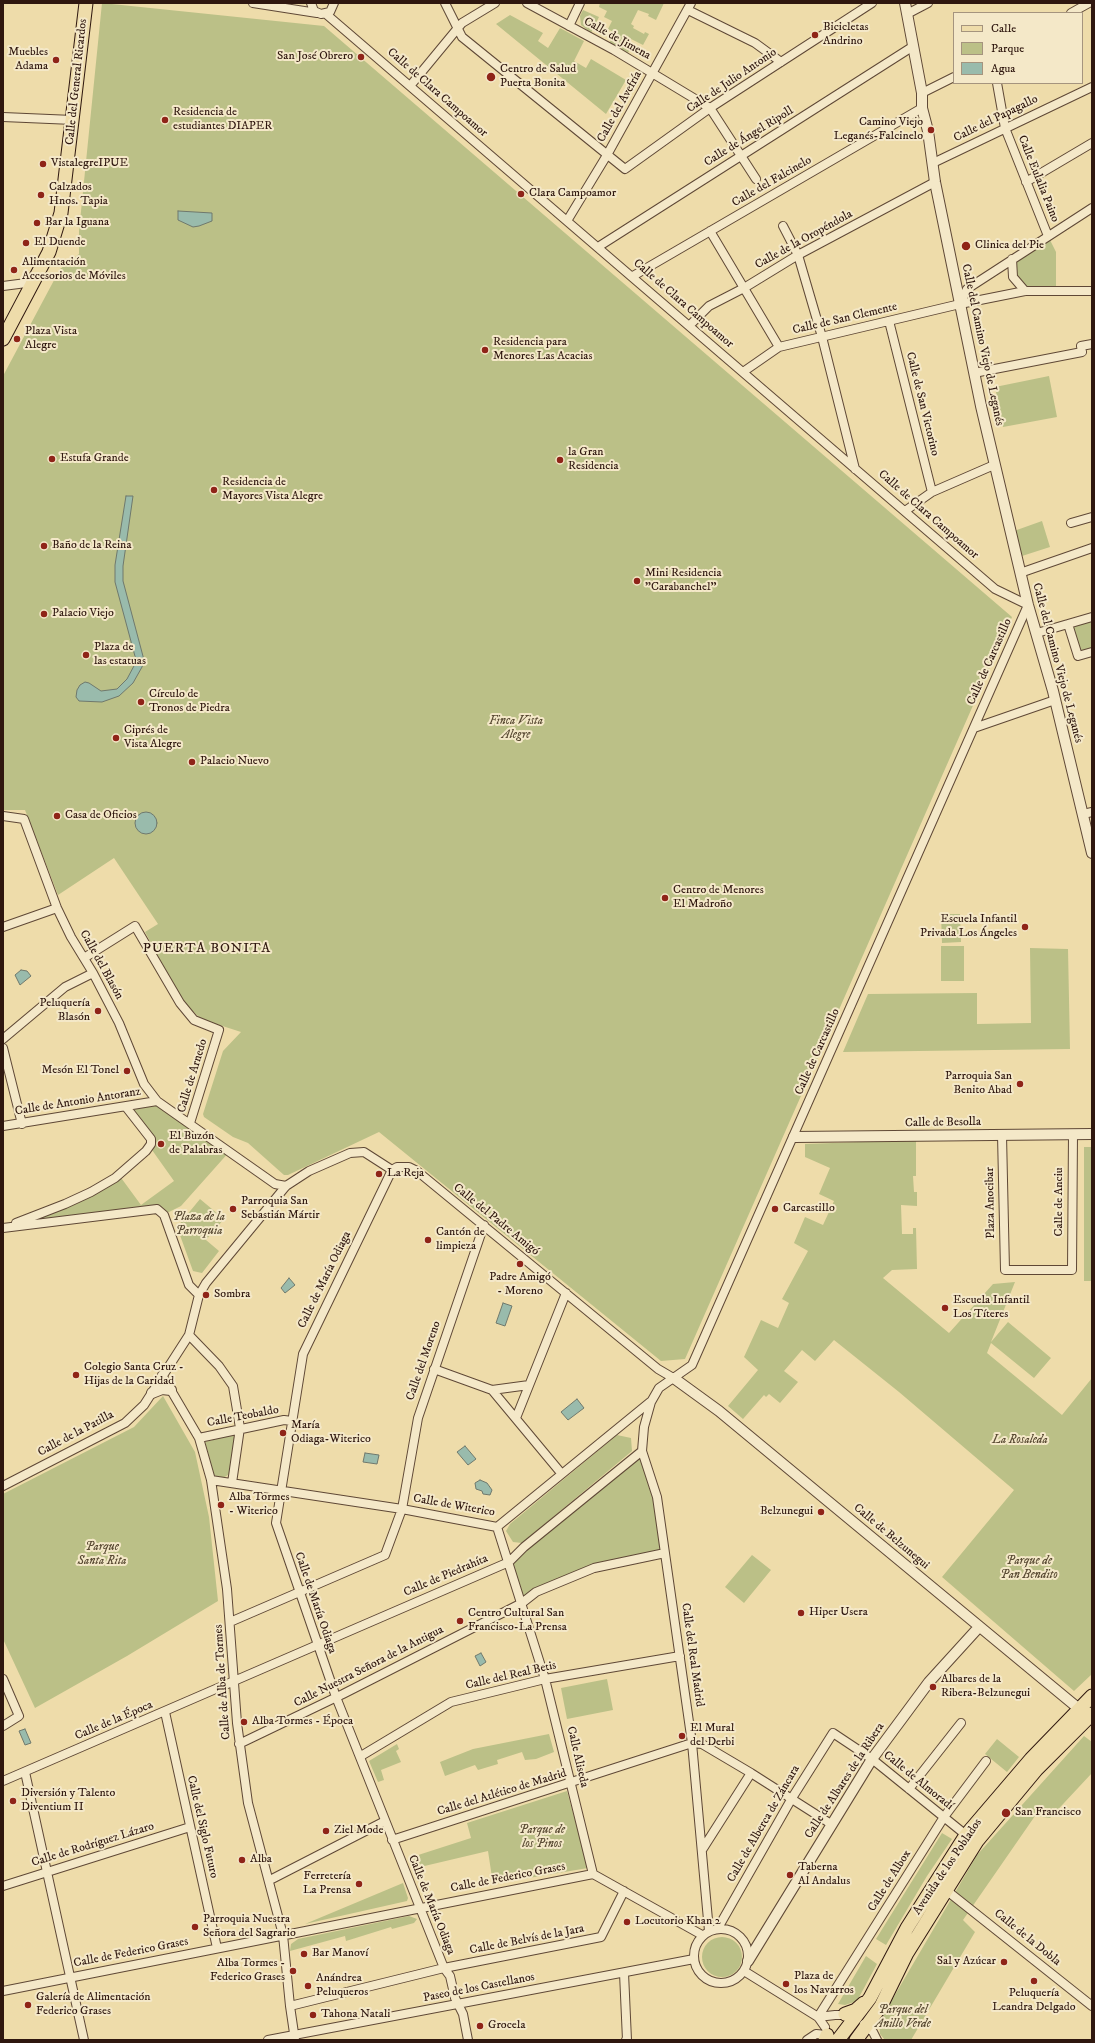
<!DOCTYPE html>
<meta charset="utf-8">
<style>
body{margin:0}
#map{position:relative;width:1095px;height:2043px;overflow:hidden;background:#eedcaa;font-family:"IM FELL DW Pica",serif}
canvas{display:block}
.frame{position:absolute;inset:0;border:4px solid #2f170f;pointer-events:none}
.legend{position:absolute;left:953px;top:12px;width:130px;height:72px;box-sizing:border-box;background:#f4e8c8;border:1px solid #a5947e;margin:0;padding:5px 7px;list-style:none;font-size:12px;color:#2f170f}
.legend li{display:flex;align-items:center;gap:8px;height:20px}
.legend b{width:20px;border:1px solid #a5947e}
</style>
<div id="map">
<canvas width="1095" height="2043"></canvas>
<div class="frame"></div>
<ul class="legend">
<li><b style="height:5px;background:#eedcaa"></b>Calle</li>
<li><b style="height:11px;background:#bbc087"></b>Parque</li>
<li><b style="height:11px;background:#99bbac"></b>Agua</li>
</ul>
</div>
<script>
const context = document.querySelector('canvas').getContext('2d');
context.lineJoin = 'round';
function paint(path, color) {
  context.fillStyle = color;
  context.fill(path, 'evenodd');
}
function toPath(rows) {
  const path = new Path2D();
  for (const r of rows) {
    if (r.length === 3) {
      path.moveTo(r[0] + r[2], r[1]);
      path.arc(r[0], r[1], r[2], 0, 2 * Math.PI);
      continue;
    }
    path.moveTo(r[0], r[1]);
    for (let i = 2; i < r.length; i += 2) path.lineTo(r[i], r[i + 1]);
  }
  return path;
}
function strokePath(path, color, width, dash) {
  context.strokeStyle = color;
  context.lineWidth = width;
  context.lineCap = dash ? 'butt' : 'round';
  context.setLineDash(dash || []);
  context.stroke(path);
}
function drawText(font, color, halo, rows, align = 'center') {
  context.font = font + ' "IM FELL DW Pica",serif';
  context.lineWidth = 4;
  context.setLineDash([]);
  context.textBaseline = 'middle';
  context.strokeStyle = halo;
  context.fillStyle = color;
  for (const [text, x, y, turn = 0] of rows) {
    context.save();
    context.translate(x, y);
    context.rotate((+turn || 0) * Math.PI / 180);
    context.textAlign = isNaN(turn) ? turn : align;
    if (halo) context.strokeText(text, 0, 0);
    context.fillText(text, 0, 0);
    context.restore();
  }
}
paint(toPath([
 [102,3,324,26,1012,617,685,1359,661,1361,379,1132,288,1175,284,1175,248,1143,233,1137,204,1117,203,1114,223,1051,241,1032,201,1019,183,1002,145,932,158,924,114,858,58,895,25,810,3,810,3,376,60,269,79,254,79,231],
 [600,3,664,3,656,20,648,16,649,14,638,10,631,24,634,26,633,28,644,34,645,32,649,34,643,45,627,37,622,45,630,49,628,53,609,43,615,33,608,29,612,21,604,17,607,11,599,7],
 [583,10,599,17,591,33,581,25,580,16],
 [510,15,543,33,538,41,548,48,560,28,584,41,574,61,586,68,591,59,626,80,606,114,496,24],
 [1048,236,1056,252,1056,291,1025,291,1013,277,1012,259],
 [1049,376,1057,417,1003,427,995,387],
 [1042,521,1050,547,1022,556,1014,531],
 [1092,617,1092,652,1078,656,1068,624],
 [941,914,960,914,961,942,942,943],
 [941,946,964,946,964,981,941,981],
 [1030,948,1068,949,1070,1049,843,1052,868,994,977,993,977,1024,1031,1023],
 [158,1105,230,1151,181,1206,167,1213,163,1208,32,1221,119,1175,141,1205,174,1181,152,1150,156,1141,132,1110],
 [916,1140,916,1176,913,1176,914,1192,917,1192,917,1206,901,1205,902,1234,913,1234,913,1228,916,1228,917,1269,892,1270,883,1278,949,1333,993,1284,1015,1282,991,1342,1008,1322,1051,1358,1034,1378,991,1343,987,1353,1062,1415,1092,1378,1092,1674,1074,1691,942,1577,1014,1490,899,1392,834,1340,815,1361,802,1350,784,1371,798,1382,780,1403,769,1394,766,1397,764,1395,743,1419,728,1406,758,1370,744,1357,761,1320,778,1328,789,1303,782,1299,808,1251,794,1243,805,1217,823,1225,834,1201,819,1194,830,1168,805,1157,805,1144],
 [1084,1147,1092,1147,1092,1281,1084,1281],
 [200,1199,224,1219,206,1240,219,1251,202,1273,193,1271,177,1227],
 [163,1396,195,1452,209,1517,218,1601,127,1656,35,1708,3,1639,3,1494,134,1427],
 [232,1435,236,1437,231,1470,228,1475,223,1478,218,1477,214,1475,205,1442],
 [617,1435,631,1438,632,1451,522,1543,513,1542,506,1531,510,1524],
 [642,1451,657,1497,665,1553,593,1567,522,1601,509,1562],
 [752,1555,771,1570,744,1603,725,1587],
 [607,1679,613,1710,567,1719,561,1688],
 [549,1734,554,1752,536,1759,525,1760,522,1752,497,1760,498,1764,478,1770,475,1765,445,1776,440,1762,473,1749],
 [1084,1736,1092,1742,1092,1773,1050,1818,1035,1816,963,1920,975,1932,911,2040,885,2040,880,2034,879,2022,977,1855],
 [997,1739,1019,1757,1007,1772,985,1754],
 [397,1744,399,1749,396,1751,401,1762,381,1770,384,1780,378,1782,369,1761],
 [567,1791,588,1868,493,1884,488,1851,416,1868,412,1857,471,1838,467,1823],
 [942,1833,952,1839,927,1876,886,1945,876,1939],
 [403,1883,408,1898,407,1901,305,1924],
 [409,1916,417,1919,414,1923,392,1929,391,1927,346,1941,345,1936,290,1951,291,1944,298,1939],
 [722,1957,20],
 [866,1956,877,1964,857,2001,845,2005,838,2004]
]), '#bbc087');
const water = toPath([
 [178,211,212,213,212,221,199,226,193,227,178,220,178,211],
 [126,496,133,496,123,566,123,581,144,660,142,667,133,683,119,696,102,702,79,701,76,697,77,690,80,685,85,682,89,683,101,691,117,689,127,679,135,664,136,660,115,582,115,565,126,496],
 [146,823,11],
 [21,970,27,971,31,976,20,985,15,975,21,970],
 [289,1278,295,1285,285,1293,281,1288,289,1278],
 [503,1303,512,1306,505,1326,496,1323,503,1303],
 [577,1399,584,1408,568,1420,561,1412,577,1399],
 [465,1446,476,1459,468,1465,457,1452,465,1446],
 [365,1453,379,1455,377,1464,363,1462,365,1453],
 [480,1480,487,1483,492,1490,490,1495,483,1494,482,1491,476,1489,475,1483,480,1480],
 [481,1653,486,1662,480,1666,475,1656,481,1653],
 [25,1729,31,1743,25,1745,19,1731,25,1729]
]);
paint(water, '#99bbac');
strokePath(water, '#6f796d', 1);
const minor = toPath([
 [253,3,317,13],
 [311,3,314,11,321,14,330,12,334,3],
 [445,3,462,37,625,169,710,108,872,3],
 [527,3,614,50,710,108,756,179],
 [688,10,755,43,781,62],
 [1071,13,1089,3],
 [326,14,995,589,1028,605,692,1365,659,1388,651,1402,644,1427,642,1451,657,1497,692,1743,709,1931],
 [907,14,928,3],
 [569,26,580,3],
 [997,83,1005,128,1048,236],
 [410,86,462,23,495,3],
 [922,93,954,77],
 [3,117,73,120],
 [933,163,1092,87],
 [1026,182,1092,143],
 [567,221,607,155,691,3],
 [783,226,798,255,822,337,855,469],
 [710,231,779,347],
 [598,247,912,47],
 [1012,259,1013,277,1025,291],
 [633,276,922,108],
 [3,286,34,282],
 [960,304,967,289,1092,208],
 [889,321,932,492],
 [690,325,709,306,744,288,798,255,935,182],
 [743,372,779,347,960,304,1025,291,1092,291],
 [974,373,1082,352,1081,346,1092,344],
 [905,511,932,492,994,465],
 [1071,523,1092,517],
 [1020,573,1092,548],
 [1068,624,1078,656,1092,652],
 [1037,633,1092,617],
 [974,728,1055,700],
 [1083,814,1092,812],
 [3,816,24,819,57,908,71,937,93,973,119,1023,144,1084,157,1101,275,1184,286,1186],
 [3,927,57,908],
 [84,958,135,926,180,1003,194,1020,219,1030,190,1123],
 [3,1039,65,987,93,973],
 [3,1048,22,1124],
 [3,1126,157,1101],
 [1002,1135,1005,1270,1072,1270,1073,1134],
 [392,1170,303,1354,276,1523,336,1697,444,1968,450,1976,455,1998,463,2014,468,2040],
 [392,1170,397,1167,409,1167,417,1171,658,1369,675,1379],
 [16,1223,65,1204,91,1192,115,1178,146,1151,151,1144,151,1139,126,1107],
 [3,1228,157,1209,164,1215,189,1285,199,1295],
 [189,1335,219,1366,233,1386,240,1428,232,1483],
 [434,1369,492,1390,561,1473],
 [162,1375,199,1438,211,1480,227,1589,237,1723,248,1803,283,1935,290,2006,295,2040],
 [492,1390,529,1385],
 [516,1418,566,1293],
 [199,1438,284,1420,292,1421],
 [211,1480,402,1509,497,1527,650,1402],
 [3,1486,125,1423,144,1405,189,1335,199,1295,206,1283,286,1186,309,1171,350,1153,364,1152,392,1170],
 [497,1527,545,1679,593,1874,702,1935],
 [230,1622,385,1555,402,1509,418,1418,484,1225],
 [3,1679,19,1716,3,1726],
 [165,1712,217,1948],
 [239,1744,343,1694,522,1603,536,1592,594,1568,665,1553],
 [361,1756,451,1702,545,1679,680,1656],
 [25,1772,84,2040],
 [3,1781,509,1562,524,1547,642,1451],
 [909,1789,961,1723],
 [392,1840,692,1743,702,1744,751,1773,831,1824],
 [702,1850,751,1773],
 [270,1880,385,1821],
 [3,1886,190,1827],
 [946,1890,1092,2006],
 [718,1928,792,1798,833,1733,872,1759,966,1835],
 [721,1956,27],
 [744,1971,818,2017,825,2027],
 [624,1973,627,2040,626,2040],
 [3,1991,593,1874],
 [290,2006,444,1968,601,1937,624,1891],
 [818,2017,944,1817,986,1761],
 [818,2017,835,2015,849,2015],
 [864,2024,873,2032,877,2040],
 [268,2040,694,1959],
 [807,2040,816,2034,827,2035]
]);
const tertiary = toPath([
 [905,3,922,93,922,108,928,131,935,182,981,406,1028,605,1053,691,1092,853],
 [794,1137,1092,1134],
 [675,1379,719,1411,1084,1713],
 [152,1393,162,1389,171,1390],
 [748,1961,872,1759,929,1682,979,1627]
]);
const primary = toPath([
 [3,339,49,252,61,213,86,3],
 [845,2014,856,2010,864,2003],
 [825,2040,827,2035],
 [838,2040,870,1998,907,1928,966,1835,1031,1759,1092,1696],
 [856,2040,881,2006,907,1953,977,1841,1036,1770,1092,1714]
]);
strokePath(minor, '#5f4836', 10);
strokePath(tertiary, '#5f4836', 12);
strokePath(primary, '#2f170f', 15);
strokePath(minor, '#f4e8c8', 8);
strokePath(tertiary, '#f4e8c8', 10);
strokePath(primary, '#eedcaa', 13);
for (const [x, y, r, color] of [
 [815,35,4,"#8f2418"],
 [361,57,4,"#8f2418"],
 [56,60,4,"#8f2418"],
 [491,77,5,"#8f2418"],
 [165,120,4,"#8f2418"],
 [931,130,4,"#8f2418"],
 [43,164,4,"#8f2418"],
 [521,194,4,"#8f2418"],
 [41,195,4,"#8f2418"],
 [37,223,4,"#8f2418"],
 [26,243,4,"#8f2418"],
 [966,246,5,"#8f2418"],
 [14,270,4,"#8f2418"],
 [17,339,4,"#8f2418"],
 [485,350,4,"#8f2418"],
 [52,459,4,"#8f2418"],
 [560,460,4,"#8f2418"],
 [214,490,4,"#8f2418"],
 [44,546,4,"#8f2418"],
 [637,581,4,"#8f2418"],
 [44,614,4,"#8f2418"],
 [86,655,4,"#8f2418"],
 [141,702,4,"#8f2418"],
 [116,738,4,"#8f2418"],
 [192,762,4,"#8f2418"],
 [57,816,4,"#8f2418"],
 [665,898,4,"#8f2418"],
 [1025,927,4,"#8f2418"],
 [98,1011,4,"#8f2418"],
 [127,1071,4,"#8f2418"],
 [1020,1084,4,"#8f2418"],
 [161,1144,4,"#8f2418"],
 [379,1174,4,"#8f2418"],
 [233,1209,4,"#8f2418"],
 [775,1209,4,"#8f2418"],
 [428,1240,4,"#8f2418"],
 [520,1264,4,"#8f2418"],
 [206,1295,4,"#8f2418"],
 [945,1308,4,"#8f2418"],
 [76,1375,4,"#8f2418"],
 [283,1433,4,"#8f2418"],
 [221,1505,4,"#8f2418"],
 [821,1512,4,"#8f2418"],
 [801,1613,4,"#8f2418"],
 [460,1621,4,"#8f2418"],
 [933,1687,4,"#8f2418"],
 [244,1722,4,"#8f2418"],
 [682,1736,4,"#8f2418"],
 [13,1801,4,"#8f2418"],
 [1006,1813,5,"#8f2418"],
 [326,1831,4,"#8f2418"],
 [242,1860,4,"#8f2418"],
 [790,1875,4,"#8f2418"],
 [359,1884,4,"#8f2418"],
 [627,1922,4,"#8f2418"],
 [195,1927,4,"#8f2418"],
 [304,1954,4,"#8f2418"],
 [1004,1962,4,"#8f2418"],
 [293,1971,4,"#8f2418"],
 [1034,1981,4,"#8f2418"],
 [786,1984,4,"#8f2418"],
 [308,1986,4,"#8f2418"],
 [28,2005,4,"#8f2418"],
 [313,2015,4,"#8f2418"],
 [480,2026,4,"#8f2418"]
]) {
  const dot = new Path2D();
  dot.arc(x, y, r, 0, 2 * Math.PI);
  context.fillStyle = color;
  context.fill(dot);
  strokePath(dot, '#f4e8c8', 1.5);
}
drawText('12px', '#2f170f', '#f4e8c8', [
 ["Bicicletas",823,28],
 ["Andrino",823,42],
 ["Muebles",48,53,"right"],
 ["Adama",48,67,"right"],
 ["San José Obrero",353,57,"right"],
 ["Centro de Salud",500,70],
 ["Puerta Bonita",500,84],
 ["Residencia de",173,113],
 ["estudiantes DIAPER",173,127],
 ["Camino Viejo",923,123,"right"],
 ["Leganés-Falcinelo",923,137,"right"],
 ["VistalegreIPUE",51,164],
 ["Calzados",49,188],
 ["Hnos. Tapia",49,202],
 ["Clara Campoamor",529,194],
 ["Bar la Iguana",45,223],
 ["El Duende",34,243],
 ["Clinica del Pie",975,246],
 ["Alimentación",22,263],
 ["Accesorios de Móviles",22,277],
 ["Plaza Vista",25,332],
 ["Alegre",25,346],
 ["Residencia para",493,343],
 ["Menores Las Acacias",493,357],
 ["la Gran",568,453],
 ["Residencia",568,467],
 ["Estufa Grande",60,459],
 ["Residencia de",222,483],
 ["Mayores Vista Alegre",222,497],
 ["Baño de la Reina",52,546],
 ["Mini Residencia",645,574],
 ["\"Carabanchel\"",645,588],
 ["Palacio Viejo",52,614],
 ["Plaza de",94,648],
 ["las estatuas",94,662],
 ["Círculo de",149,695],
 ["Tronos de Piedra",149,709],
 ["Ciprés de",124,731],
 ["Vista Alegre",124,745],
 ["Palacio Nuevo",200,762],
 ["Casa de Oficios",65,816],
 ["Centro de Menores",673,891],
 ["El Madroño",673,905],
 ["Escuela Infantil",1017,920,"right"],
 ["Privada Los Ángeles",1017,934,"right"],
 ["Peluquería",90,1004,"right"],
 ["Blasón",90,1018,"right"],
 ["Mesón El Tonel",119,1071,"right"],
 ["Parroquia San",1012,1077,"right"],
 ["Benito Abad",1012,1091,"right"],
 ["El Buzón",169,1137],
 ["de Palabras",169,1151],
 ["La Reja",387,1174],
 ["Parroquia San",241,1202],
 ["Sebastián Mártir",241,1216],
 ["Carcastillo",783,1209],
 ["Cantón de",436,1233],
 ["limpieza",436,1247],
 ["Padre Amigó",520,1278,"center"],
 ["- Moreno",520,1292,"center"],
 ["Sombra",214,1295],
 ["Escuela Infantil",953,1301],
 ["Los Títeres",953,1315],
 ["Colegio Santa Cruz -",84,1368],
 ["Hijas de la Caridad",84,1382],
 ["María",291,1426],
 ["Odiaga-Witerico",291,1440],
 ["Alba Tormes",229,1498],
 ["- Witerico",229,1512],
 ["Belzunegui",813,1512,"right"],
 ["Hiper Usera",809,1613],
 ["Centro Cultural San",468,1614],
 ["Francisco-La Prensa",468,1628],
 ["Albares de la",941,1680],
 ["Ribera-Belzunegui",941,1694],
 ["Alba Tormes - Época",252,1722],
 ["El Mural",690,1729],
 ["del Derbi",690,1743],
 ["Diversión y Talento",21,1794],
 ["Diventium II",21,1808],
 ["San Francisco",1015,1813],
 ["Ziel Mode",334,1831],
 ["Alba",250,1860],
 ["Taberna",798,1868],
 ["Al Andalus",798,1882],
 ["Ferretería",351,1877,"right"],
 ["La Prensa",351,1891,"right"],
 ["Parroquia Nuestra",203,1920],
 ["Señora del Sagrario",203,1934],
 ["Locutorio Khan 2",635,1922],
 ["Bar Manoví",312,1954],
 ["Sal y Azúcar",996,1962,"right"],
 ["Alba Tormes -",285,1964,"right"],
 ["Federico Grases",285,1978,"right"],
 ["Plaza de",794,1977],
 ["los Navarros",794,1991],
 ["Anándrea",316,1979],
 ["Peluqueros",316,1993],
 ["Peluquería",1034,1994,"center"],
 ["Leandra Delgado",1034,2008,"center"],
 ["Galería de Alimentación",36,1998],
 ["Federico Grases",36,2012],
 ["Tahona Natali",321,2015],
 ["Grocela",488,2026]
], 'left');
drawText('12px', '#2f170f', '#f4e8c8', [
 ["Calle de Jimena",617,39,29],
 ["Calle de Julio Antonio",732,81,-34],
 ["Calle del General Ricardos",77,82,-84],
 ["Calle de Clara Campoamor",437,93,41],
 ["Calle del Avefría",620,107,-61],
 ["Calle del Papagallo",996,119,-26],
 ["Calle de Ángel Ripoll",749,137,-32],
 ["Calle Eulalia Paino",1038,179,68],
 ["Calle del Falcinelo",772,182,-30],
 ["Calle de la Oropéndola",804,240,-29],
 ["Calle de Clara Campoamor",683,304,41],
 ["Calle de San Clemente",845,319,-13],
 ["Calle del Camino Viejo de Leganés",982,345,78],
 ["Calle de San Victorino",922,404,76],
 ["Calle de Clara Campoamor",928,515,41],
 ["Calle de Carcastillo",990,662,-66],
 ["Calle del Camino Viejo de Leganés",1057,663,75],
 ["Calle del Blasón",101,965,61],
 ["Calle de Carcastillo",818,1052,-66],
 ["Calle de Arnedo",193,1076,-73],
 ["Calle de Antonio Antoranz",78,1102,-9],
 ["Calle de Besolla",943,1123,-1],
 ["Calle de Anciu",1060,1202,-90],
 ["Plaza Anocibar",991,1203,-91],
 ["Calle del Padre Amigó",496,1220,39],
 ["Calle de María Odiaga",325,1280,-64],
 ["Calle del Moreno",424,1361,-71],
 ["Calle Teobaldo",243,1417,-11],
 ["Calle de la Patilla",76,1434,-28],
 ["Calle de Witerico",454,1506,10],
 ["Calle de Belzunegui",891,1537,40],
 ["Calle de Piedrahíta",446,1576,-23],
 ["Calle de María Odiaga",315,1603,71],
 ["Calle del Real Madrid",692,1655,82],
 ["Calle Nuestra Señora de la Antigua",369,1667,-27],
 ["Calle del Real Betis",511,1676,-13],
 ["Calle de Alba de Tormes",223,1682,-94],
 ["Calle de la Época",114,1721,-23],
 ["Calle Aliseda",577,1757,77],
 ["Calle de Albares de la Ribera",845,1781,-57],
 ["Calle de Almoradí",918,1781,39],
 ["Calle del Atlético de Madrid",502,1793,-17],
 ["Calle de Alberca de Záncara",764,1824,-60],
 ["Calle del Siglo Futuro",202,1827,77],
 ["Calle de Rodríguez Lázaro",93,1845,-17],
 ["Avenida de los Poblados",948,1867,-56],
 ["Calle de Federico Grases",508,1878,-11],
 ["Calle de Albox",890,1881,-58],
 ["Calle de María Odiaga",431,1905,68],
 ["Calle de la Dobla",1027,1938,39],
 ["Calle de Belvís de la Jara",527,1940,-11],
 ["Calle de Federico Grases",131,1953,-11],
 ["Paseo de los Castellanos",479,1988,-11]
]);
drawText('italic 12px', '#594a33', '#f4e8c8', [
 ["Finca Vista",516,722],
 ["Alegre",516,736],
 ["Plaza de la",199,1218],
 ["Parroquia",199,1232],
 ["La Rosaleda",1020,1441],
 ["Parque",102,1548],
 ["Santa Rita",102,1562],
 ["Parque de",1029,1562],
 ["Pan Bendito",1029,1576],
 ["Parque de",542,1831],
 ["los Pinos",542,1845],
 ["Parque del",903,2011],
 ["Anillo Verde",903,2025]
]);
context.letterSpacing = '1px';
drawText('14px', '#2f170f', '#f4e8c8', [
 ["PUERTA BONITA",207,949]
]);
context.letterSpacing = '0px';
</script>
